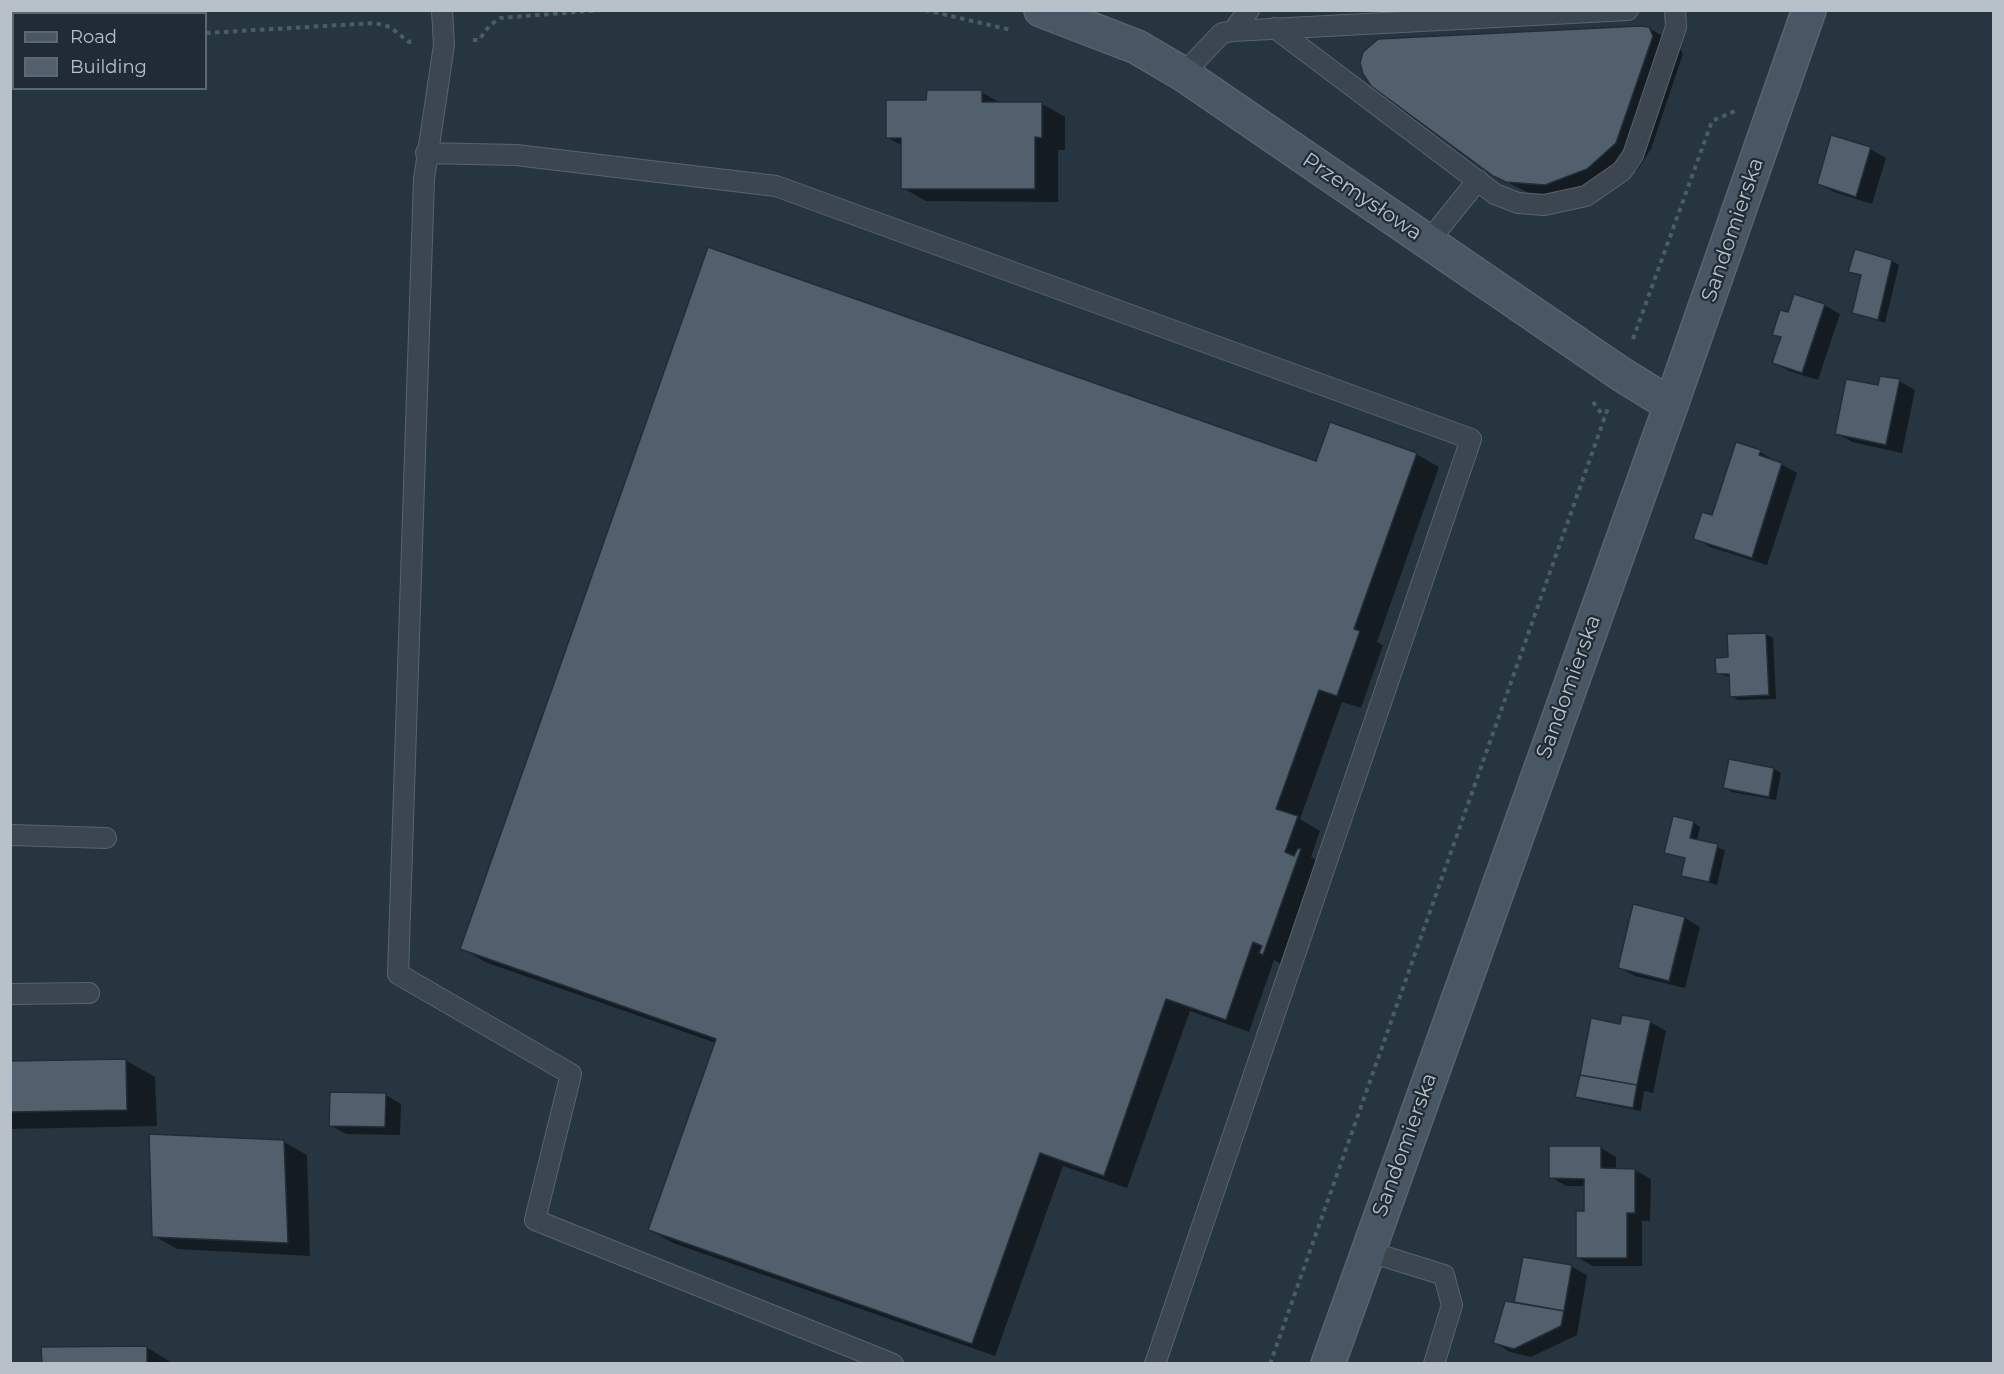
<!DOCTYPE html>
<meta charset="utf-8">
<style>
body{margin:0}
#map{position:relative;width:2004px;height:1374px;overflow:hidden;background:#273540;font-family:Montserrat,sans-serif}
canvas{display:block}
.frame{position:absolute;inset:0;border:12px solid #b8c1ca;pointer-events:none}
.legend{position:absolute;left:12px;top:12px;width:195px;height:78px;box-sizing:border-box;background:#202b35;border:2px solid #5d6771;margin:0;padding:8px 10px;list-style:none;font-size:18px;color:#b8c1ca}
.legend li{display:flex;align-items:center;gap:12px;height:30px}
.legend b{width:30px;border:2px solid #5d6771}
</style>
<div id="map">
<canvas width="2004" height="1374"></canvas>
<div class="frame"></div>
<ul class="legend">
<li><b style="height:8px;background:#495663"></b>Road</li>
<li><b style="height:16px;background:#52606d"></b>Building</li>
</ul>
</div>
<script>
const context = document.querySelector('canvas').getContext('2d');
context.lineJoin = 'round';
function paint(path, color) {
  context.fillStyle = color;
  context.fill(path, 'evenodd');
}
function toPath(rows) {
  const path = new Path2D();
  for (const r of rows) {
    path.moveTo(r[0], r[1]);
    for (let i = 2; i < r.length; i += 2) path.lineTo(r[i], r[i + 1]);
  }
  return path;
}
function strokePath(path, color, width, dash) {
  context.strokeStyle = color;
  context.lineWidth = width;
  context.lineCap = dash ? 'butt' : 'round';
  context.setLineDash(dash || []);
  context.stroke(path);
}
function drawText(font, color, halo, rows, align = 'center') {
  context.font = font + ' Montserrat,sans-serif';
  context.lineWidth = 4.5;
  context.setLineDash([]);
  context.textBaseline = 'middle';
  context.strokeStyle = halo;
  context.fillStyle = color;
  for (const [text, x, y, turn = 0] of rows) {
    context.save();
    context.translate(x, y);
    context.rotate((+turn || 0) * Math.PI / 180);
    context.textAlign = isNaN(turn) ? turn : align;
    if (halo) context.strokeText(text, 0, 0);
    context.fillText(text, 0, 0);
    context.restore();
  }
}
paint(toPath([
 [1649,28,1679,46,1683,54,1651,149,1638,169,1618,186,1538,198,1494,175],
 [981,92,1001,103,1042,104,1065,117,1065,150,1058,150,1058,202,926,201,903,188,903,146,888,138,928,102],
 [1870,149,1886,158,1872,204,1834,192,1818,184],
 [1892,261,1899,265,1885,323,1853,312,1862,277,1850,272],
 [1824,305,1840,314,1818,380,1789,371,1774,362,1782,338,1774,334,1789,314],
 [1899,381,1915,390,1902,453,1852,442,1836,433,1880,387],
 [1760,452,1797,473,1767,565,1710,547,1695,538],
 [1416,454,1439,467,1377,642,1383,645,1361,708,1342,702,1300,819,1320,831,1311,857,1323,864,1286,967,1274,960,1249,1032,1190,1011,1127,1188,1063,1166,995,1356,673,1243,650,1230,716,1043,485,962,462,948,1317,463],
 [1766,634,1773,638,1776,699,1738,700,1731,696,1730,677,1717,673,1730,658],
 [1774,769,1781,773,1776,800,1732,792,1725,788],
 [1693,822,1700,827,1697,841,1725,850,1717,885,1683,875,1686,859,1666,852],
 [1685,918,1700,927,1685,988,1635,976,1620,968],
 [1650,1022,1666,1031,1653,1093,1644,1091,1641,1111,1584,1100,1577,1096,1622,1026],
 [125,1060,155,1077,157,1126,10,1129,10,1062],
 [386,1095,401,1104,400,1135,346,1134,330,1125],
 [284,1142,307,1155,310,1256,177,1249,154,1236],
 [1601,1148,1616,1157,1616,1170,1635,1170,1651,1179,1650,1221,1642,1221,1642,1266,1593,1266,1577,1257,1585,1212,1586,1186,1566,1186,1551,1177],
 [1524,1259,1572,1267,1587,1275,1577,1335,1531,1357,1510,1352,1495,1343,1515,1304],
 [146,1347,174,1364,43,1364]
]), '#0007');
const building = toPath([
 [1640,26,1649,27,1653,36,1616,143,1587,169,1545,185,1506,182,1493,176,1371,86,1363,74,1360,63,1363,52,1378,39,1640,26],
 [927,90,982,90,982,102,1042,102,1042,138,1035,137,1035,189,901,189,901,138,886,138,886,100,926,100,927,90],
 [1831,135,1871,147,1856,197,1817,184,1831,135],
 [708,247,1316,461,1330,422,1417,453,1354,629,1360,631,1337,696,1319,690,1276,809,1298,816,1285,852,1294,856,1298,848,1301,849,1263,955,1259,953,1262,946,1253,942,1226,1020,1166,999,1104,1176,1040,1153,972,1344,648,1230,716,1039,460,949,708,247],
 [1855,249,1892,260,1878,320,1852,313,1861,275,1848,272,1855,249],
 [1794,294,1825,304,1802,373,1772,363,1781,337,1772,335,1780,310,1788,312,1794,294],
 [1880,376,1900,379,1886,445,1835,434,1846,379,1878,385,1880,376],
 [1736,442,1761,450,1759,455,1782,463,1752,558,1693,539,1702,512,1712,515,1736,442],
 [1766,633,1769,695,1730,697,1729,674,1716,674,1715,658,1728,657,1727,634,1766,633],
 [1729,759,1774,768,1769,797,1723,788,1729,759],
 [1673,816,1694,821,1690,838,1718,844,1709,882,1681,876,1685,858,1664,853,1673,816],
 [1633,904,1685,917,1669,981,1618,968,1633,904],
 [1622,1015,1651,1020,1637,1085,1580,1075,1591,1018,1620,1024,1622,1015],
 [126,1059,127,1110,10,1112,10,1061,126,1059],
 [1580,1075,1637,1085,1633,1108,1575,1097,1580,1075],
 [330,1092,386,1093,385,1127,329,1126,330,1092],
 [149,1134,284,1140,288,1243,152,1237,149,1134],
 [1549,1146,1601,1146,1601,1168,1635,1169,1635,1213,1627,1213,1627,1258,1576,1258,1576,1211,1584,1211,1584,1179,1549,1178,1549,1146],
 [1523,1257,1572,1265,1564,1311,1514,1302,1523,1257],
 [1505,1301,1564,1311,1561,1326,1514,1349,1493,1343,1505,1301],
 [147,1346,147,1364,42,1364,41,1347,147,1346]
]);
paint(building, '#52606d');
strokePath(building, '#222d37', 1.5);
const lane = toPath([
 [442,10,444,45,424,179,398,974,571,1074,535,1220,893,1364],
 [1275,28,1495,194,1518,203,1544,205,1586,196,1622,171,1633,155,1676,27,1675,10],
 [1233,31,1249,10],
 [1183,74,1222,33,1233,31,1628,10],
 [426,153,516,155,776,186,1471,439,1155,1364],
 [1428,242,1478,180],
 [10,835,106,838],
 [10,994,89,993],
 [1367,1251,1444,1275,1452,1305,1434,1364]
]);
const secondary = toPath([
 [1041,10,1137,47,1183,74,1621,374,1671,405],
 [73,14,124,10],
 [10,17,14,17],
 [1328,1364,1671,405,1809,10]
]);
strokePath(lane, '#59646d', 22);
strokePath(secondary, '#59646d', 36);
strokePath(toPath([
 [925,10,1011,30],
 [206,33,375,23,390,27,409,42,415,41],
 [473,40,479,40,489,26,500,18,602,10],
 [1633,339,1712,121,1735,111],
 [1593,402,1604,417],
 [1270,1364,1608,408]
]), '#495f5f', 4, [4.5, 4.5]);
strokePath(lane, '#3b4650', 20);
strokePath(secondary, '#495663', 33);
drawText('21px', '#b8c1ca', '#202b35', [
 ["Przemysłowa",1362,197,34],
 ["Sandomierska",1733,230,-71],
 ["Sandomierska",1569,687,-70],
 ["Sandomierska",1405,1145,-70]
]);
</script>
